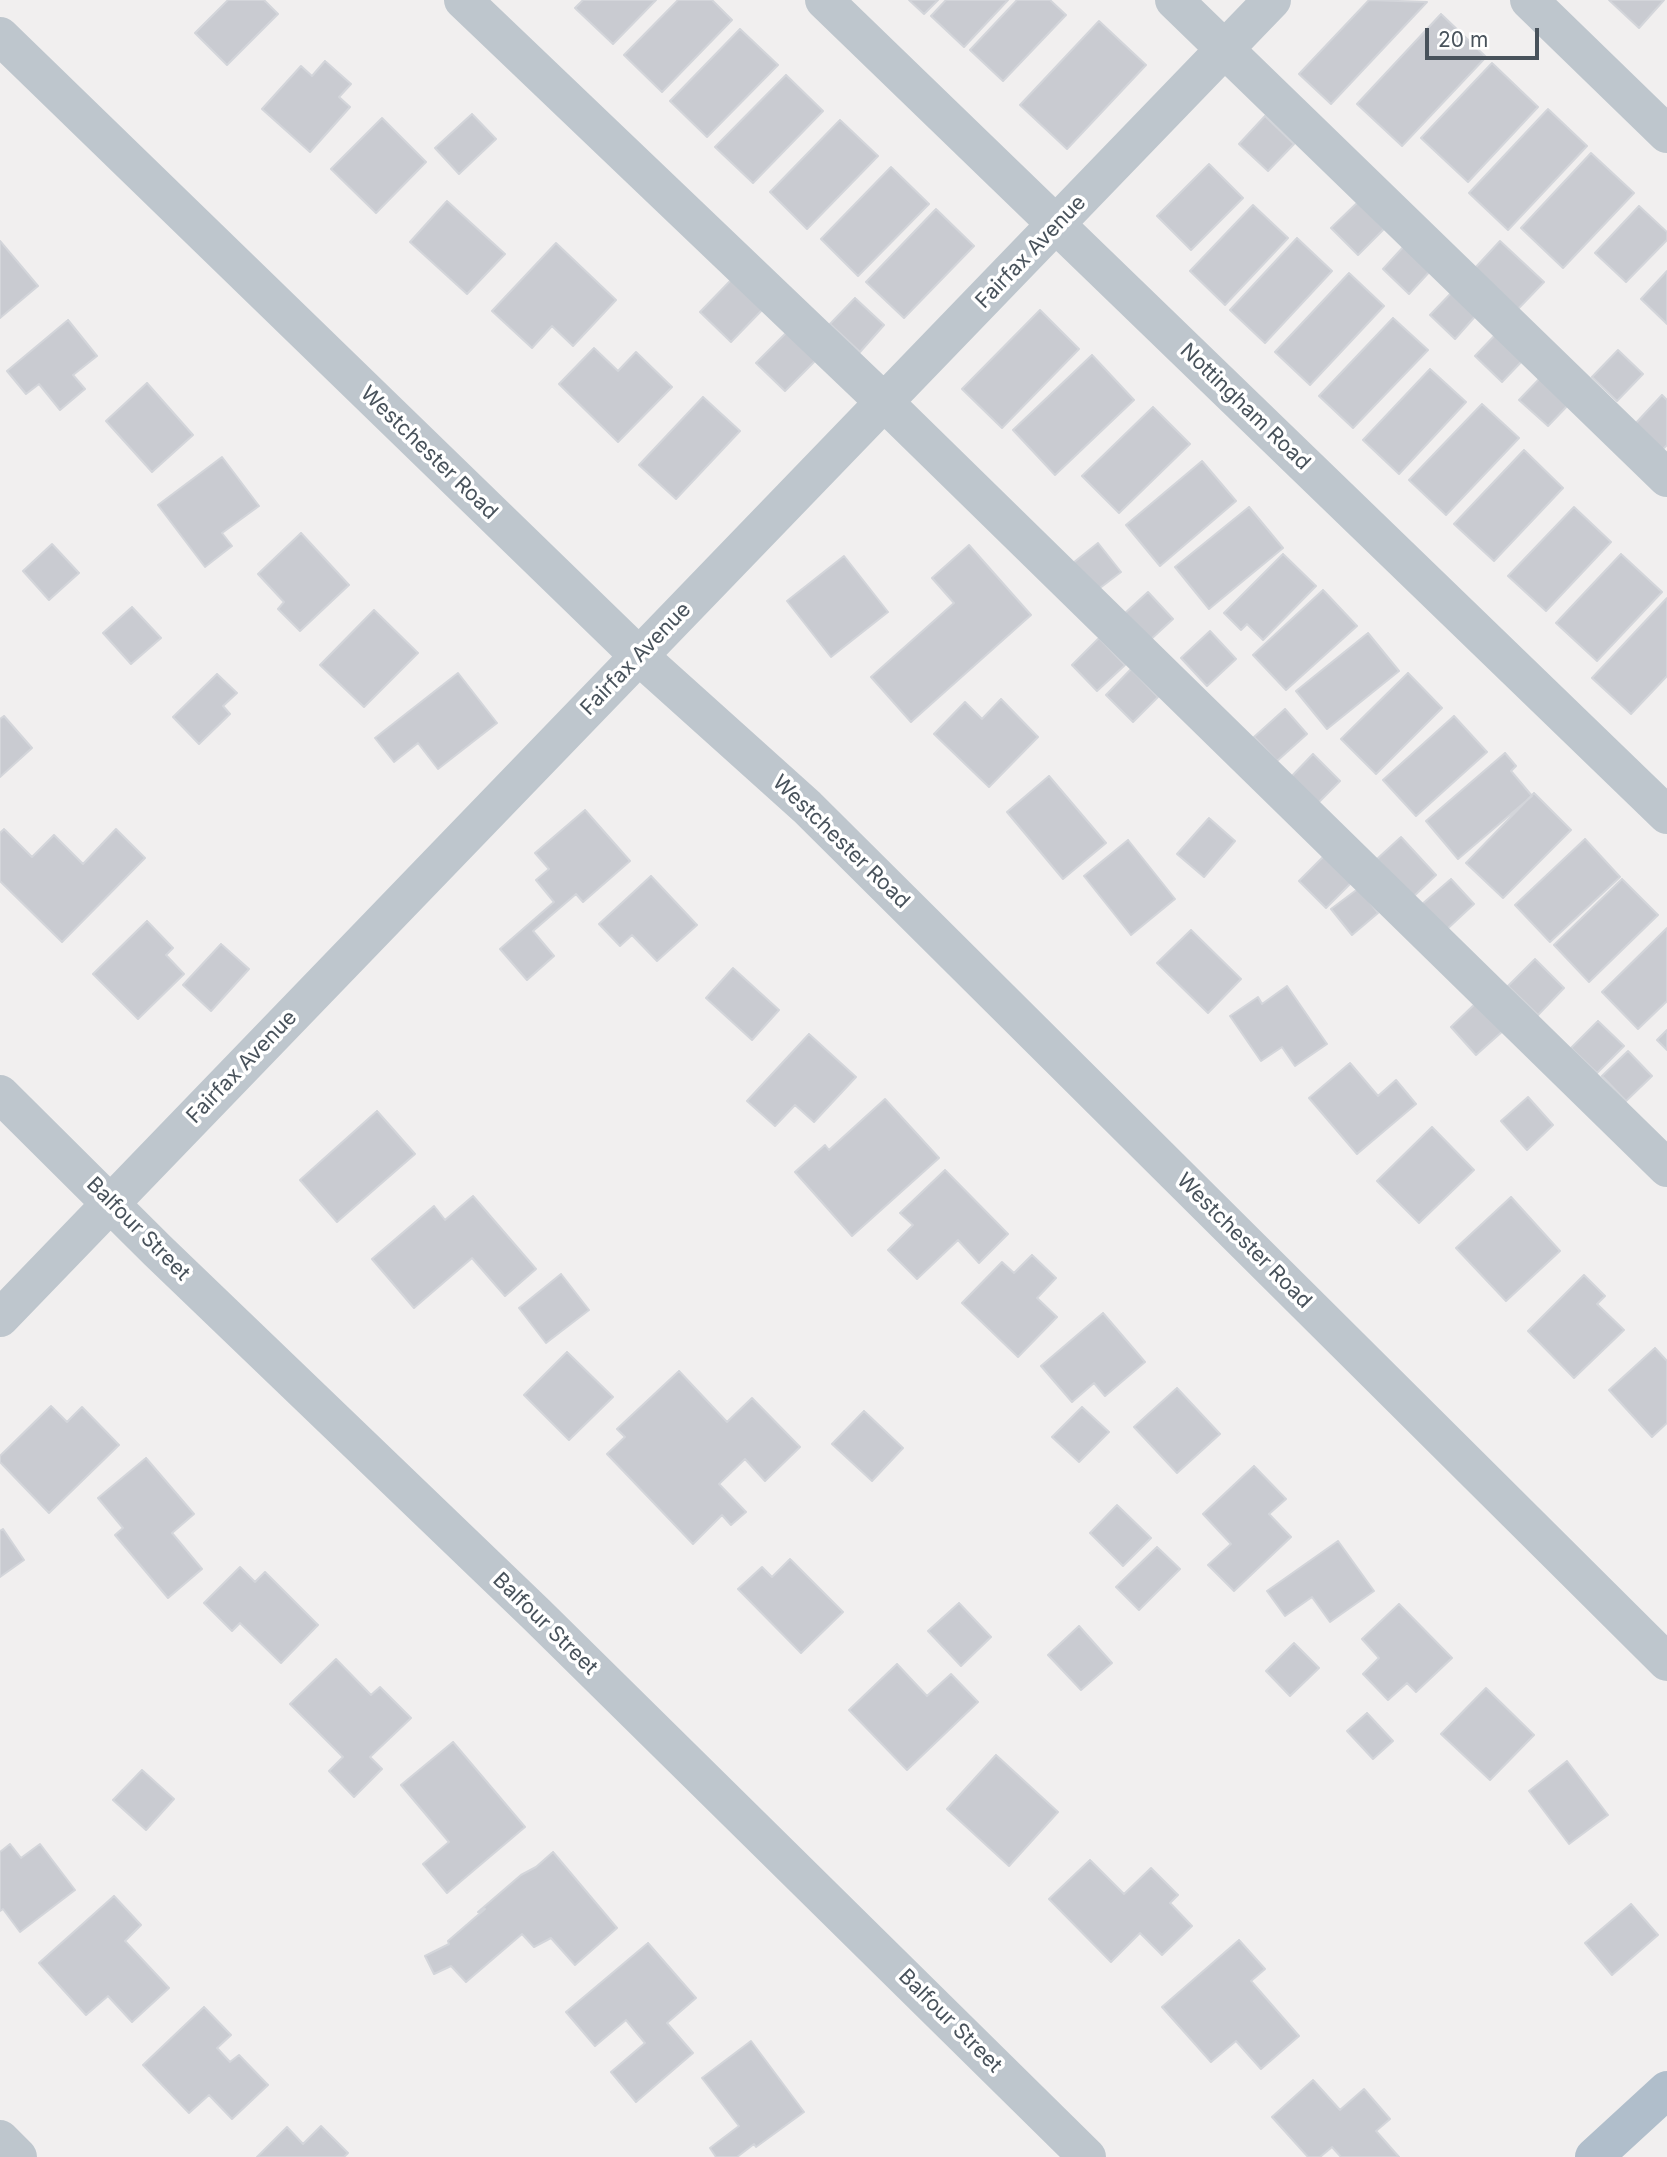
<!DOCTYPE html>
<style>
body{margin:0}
#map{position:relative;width:1667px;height:2157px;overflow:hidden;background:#f1efef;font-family:Inter,sans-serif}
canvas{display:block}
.scale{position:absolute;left:1425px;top:28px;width:114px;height:32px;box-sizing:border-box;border:4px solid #48525b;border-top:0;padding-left:9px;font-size:21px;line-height:24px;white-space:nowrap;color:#48525b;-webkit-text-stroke:5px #fff;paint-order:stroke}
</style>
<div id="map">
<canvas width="1667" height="2157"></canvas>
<div class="scale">20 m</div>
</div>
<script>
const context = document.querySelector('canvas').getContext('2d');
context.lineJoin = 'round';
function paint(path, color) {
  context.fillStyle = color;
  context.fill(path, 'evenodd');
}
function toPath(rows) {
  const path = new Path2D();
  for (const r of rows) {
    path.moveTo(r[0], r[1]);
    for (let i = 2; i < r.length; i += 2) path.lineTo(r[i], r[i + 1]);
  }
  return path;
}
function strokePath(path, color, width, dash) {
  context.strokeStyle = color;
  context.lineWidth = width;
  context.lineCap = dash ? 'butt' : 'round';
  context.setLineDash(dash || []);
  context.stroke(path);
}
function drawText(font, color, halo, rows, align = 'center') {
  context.font = font + ' Inter,sans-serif';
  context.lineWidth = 7;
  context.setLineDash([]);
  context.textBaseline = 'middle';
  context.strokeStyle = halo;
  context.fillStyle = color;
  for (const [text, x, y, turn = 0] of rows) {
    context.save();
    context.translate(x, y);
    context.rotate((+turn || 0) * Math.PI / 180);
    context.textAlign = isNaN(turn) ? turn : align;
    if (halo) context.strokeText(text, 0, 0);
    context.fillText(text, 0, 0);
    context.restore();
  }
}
const building = toPath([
 [228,0,264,0,278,14,227,65,195,33,228,0],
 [583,0,656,0,613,44,575,8,583,0],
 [678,0,712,0,732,20,662,92,624,55,678,0],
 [909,0,938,0,924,14,909,0],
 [946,0,1008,0,964,47,931,16,946,0],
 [1017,0,1050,0,1066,15,1003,81,970,50,1017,0],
 [1369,0,1427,2,1331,104,1299,74,1369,0],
 [1609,0,1664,0,1639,28,1609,0],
 [1441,14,1486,57,1402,146,1357,104,1441,14],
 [1099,21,1146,65,1067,149,1020,105,1099,21],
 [740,29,778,65,707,137,670,101,740,29],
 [325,61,351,84,339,97,350,107,310,152,262,109,301,66,312,76,325,61],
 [1492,63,1538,107,1468,182,1421,138,1492,63],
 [786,75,823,111,753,183,715,147,786,75],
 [1548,109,1587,146,1508,230,1469,193,1548,109],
 [472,114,496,139,459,174,435,148,472,114],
 [1265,116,1294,144,1268,171,1239,144,1265,116],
 [382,118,426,162,376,213,331,169,382,118],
 [840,120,878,156,807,229,770,192,840,120],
 [1591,153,1634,193,1563,268,1521,228,1591,153],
 [1209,164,1243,198,1191,250,1157,216,1209,164],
 [891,167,929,204,858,276,821,239,891,167],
 [447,201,505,254,467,294,410,242,447,201],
 [1358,202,1384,229,1358,255,1331,228,1358,202],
 [1253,205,1288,238,1225,305,1190,271,1253,205],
 [1639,206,1667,232,1667,240,1626,282,1595,253,1639,206],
 [936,209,974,246,904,318,866,282,936,209],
 [1297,238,1332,271,1265,343,1230,310,1297,238],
 [0,241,38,286,0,318,0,241],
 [1500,241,1544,282,1518,309,1475,268,1500,241],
 [556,243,616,300,573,346,552,326,532,348,492,311,556,243],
 [1406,244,1432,269,1409,294,1383,269,1406,244],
 [1667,271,1667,324,1641,299,1667,271],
 [1349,273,1384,306,1310,385,1275,352,1349,273],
 [732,279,763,309,731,342,700,312,732,279],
 [1455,289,1479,312,1455,339,1430,315,1455,289],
 [855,298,884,325,860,352,830,324,855,298],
 [1040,310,1079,349,1002,428,962,389,1040,310],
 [1393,318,1428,350,1353,428,1319,396,1393,318],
 [68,320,97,356,73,375,85,389,60,410,39,384,26,394,7,371,68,320],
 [787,332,816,360,785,391,756,363,787,332],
 [1498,332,1525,358,1502,382,1475,356,1498,332],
 [594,348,618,371,636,352,672,387,618,442,559,384,594,348],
 [1618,350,1643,374,1617,401,1592,377,1618,350],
 [1092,355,1134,400,1055,475,1013,430,1092,355],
 [1430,369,1466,402,1399,474,1363,440,1430,369],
 [1543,375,1572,401,1548,426,1519,400,1543,375],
 [147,383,193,435,152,472,106,421,147,383],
 [1662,395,1667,400,1667,445,1662,450,1635,424,1662,395],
 [703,397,740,431,676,499,639,465,703,397],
 [1482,404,1519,438,1446,515,1409,480,1482,404],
 [1153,407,1190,444,1119,513,1082,476,1153,407],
 [1524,450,1563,488,1494,561,1454,524,1524,450],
 [222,457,259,506,222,533,232,546,205,567,158,505,222,457],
 [1202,461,1236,501,1160,566,1126,525,1202,461],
 [1249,507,1283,548,1209,609,1175,567,1249,507],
 [1574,507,1611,542,1546,611,1508,576,1574,507],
 [301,533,349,585,300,631,278,609,284,602,258,574,301,533],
 [1098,543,1121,572,1096,591,1073,563,1098,543],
 [52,544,79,573,49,600,23,571,52,544],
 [969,545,1031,615,911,722,871,677,954,603,932,578,969,545],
 [1283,554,1316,586,1263,640,1247,624,1241,630,1224,613,1283,554],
 [1621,554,1662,592,1597,661,1556,623,1621,554],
 [844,556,888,612,831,657,787,601,844,556],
 [1323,590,1357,626,1286,690,1253,655,1323,590],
 [1148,592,1173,619,1149,641,1124,614,1148,592],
 [1667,598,1667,676,1631,714,1592,678,1667,598],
 [132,607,161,638,131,664,103,633,132,607],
 [374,610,418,653,364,707,320,665,374,610],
 [1210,631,1236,659,1207,686,1181,658,1210,631],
 [1368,633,1399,671,1327,729,1296,691,1368,633],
 [1099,638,1125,665,1097,691,1072,665,1099,638],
 [1131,669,1158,697,1133,722,1106,695,1131,669],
 [458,673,497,723,438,769,418,743,394,762,375,738,458,673],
 [1408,673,1442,708,1376,774,1341,739,1408,673],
 [217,674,237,693,223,706,230,714,199,744,173,717,217,674],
 [1001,699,1038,737,989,787,934,734,965,702,982,719,1001,699],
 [1285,709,1307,734,1277,761,1254,737,1285,709],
 [4,716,32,748,0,777,0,719,4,716],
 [1454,716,1487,752,1416,816,1383,780,1454,716],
 [1505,753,1516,766,1511,771,1532,796,1458,859,1426,821,1505,753],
 [1313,754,1340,781,1315,806,1289,779,1313,754],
 [1049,776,1106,843,1063,879,1007,812,1049,776],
 [1534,793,1571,830,1503,898,1466,863,1534,793],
 [585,810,630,861,583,902,576,894,533,931,554,956,527,980,500,949,554,902,536,880,549,869,535,853,585,810],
 [1209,818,1235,841,1204,877,1177,854,1209,818],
 [4,829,32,857,54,835,83,864,116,829,145,858,62,942,0,881,0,833,4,829],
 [1401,837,1436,875,1413,897,1377,859,1401,837],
 [1585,839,1620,877,1550,942,1515,905,1585,839],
 [1128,840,1175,899,1131,935,1084,876,1128,840],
 [1328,852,1355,879,1326,908,1299,881,1328,852],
 [651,876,697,925,657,961,632,935,620,946,599,924,651,876],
 [1451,879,1474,904,1445,931,1421,905,1451,879],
 [1622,879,1658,915,1589,982,1554,945,1622,879],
 [1359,888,1378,913,1352,935,1331,909,1359,888],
 [147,921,173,948,166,955,184,974,138,1019,93,974,147,921],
 [1667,928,1667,1001,1638,1029,1602,992,1667,928],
 [1191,930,1241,979,1208,1013,1157,963,1191,930],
 [221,944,249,969,211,1011,183,985,221,944],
 [1535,959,1564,988,1538,1015,1508,986,1535,959],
 [733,968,779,1010,752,1040,706,998,733,968],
 [1287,986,1327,1044,1295,1066,1282,1047,1261,1061,1230,1016,1258,997,1262,1004,1287,986],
 [1478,1001,1504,1030,1476,1055,1451,1027,1478,1001],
 [1598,1021,1624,1046,1597,1073,1571,1048,1598,1021],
 [1667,1030,1667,1050,1657,1040,1667,1030],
 [809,1034,856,1077,814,1122,795,1105,775,1126,747,1101,809,1034],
 [1628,1051,1652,1076,1626,1101,1602,1076,1628,1051],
 [1350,1063,1378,1096,1396,1080,1416,1104,1357,1154,1309,1098,1350,1063],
 [1528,1097,1553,1125,1527,1150,1501,1121,1528,1097],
 [885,1099,939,1158,852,1236,795,1172,825,1145,829,1150,885,1099],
 [377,1111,415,1154,337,1222,300,1180,377,1111],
 [1432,1127,1474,1170,1419,1223,1377,1181,1432,1127],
 [945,1170,1008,1234,979,1263,958,1240,917,1279,888,1250,913,1225,900,1213,945,1170],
 [473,1196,536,1269,505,1296,472,1258,414,1308,372,1259,434,1206,445,1220,473,1196],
 [1511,1197,1560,1251,1506,1301,1456,1248,1511,1197],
 [1032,1255,1056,1278,1037,1298,1057,1317,1018,1357,962,1303,1002,1262,1014,1273,1032,1255],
 [561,1274,589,1310,546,1343,519,1308,561,1274],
 [1584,1275,1605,1296,1597,1304,1624,1330,1574,1378,1528,1331,1584,1275],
 [1103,1313,1145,1362,1105,1396,1094,1383,1072,1402,1041,1366,1103,1313],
 [1655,1348,1667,1361,1667,1423,1652,1437,1609,1390,1655,1348],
 [567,1352,613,1397,569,1440,524,1395,567,1352],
 [679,1371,727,1422,752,1398,800,1447,765,1481,745,1459,719,1484,746,1512,731,1525,722,1515,693,1544,607,1454,625,1437,617,1429,679,1371],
 [1177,1388,1220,1434,1177,1473,1134,1427,1177,1388],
 [51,1406,67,1422,82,1407,119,1445,49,1513,0,1462,0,1456,51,1406],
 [1082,1407,1109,1432,1079,1462,1052,1437,1082,1407],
 [864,1411,903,1448,872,1481,832,1444,864,1411],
 [146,1458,194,1514,172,1533,202,1569,168,1598,115,1535,123,1528,98,1498,146,1458],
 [1254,1466,1286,1499,1269,1514,1291,1537,1234,1591,1208,1565,1231,1544,1203,1514,1254,1466],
 [1117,1505,1151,1538,1123,1566,1090,1533,1117,1505],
 [3,1529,24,1560,0,1577,0,1531,3,1529],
 [1338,1541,1374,1591,1330,1622,1312,1597,1285,1616,1267,1591,1338,1541],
 [1157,1547,1180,1569,1139,1610,1116,1587,1157,1547],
 [790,1559,843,1612,801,1653,738,1589,762,1567,772,1577,790,1559],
 [240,1567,255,1582,265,1572,318,1625,281,1663,240,1623,232,1631,204,1603,240,1567],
 [959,1603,991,1637,961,1666,928,1631,959,1603],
 [1399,1604,1452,1658,1416,1692,1407,1683,1388,1700,1363,1674,1379,1658,1362,1639,1399,1604],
 [1079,1626,1112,1663,1081,1690,1048,1655,1079,1626],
 [1294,1643,1319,1668,1290,1696,1266,1671,1294,1643],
 [336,1659,371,1695,380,1687,411,1718,370,1757,382,1769,354,1797,329,1771,343,1757,290,1704,336,1659],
 [897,1664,927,1696,951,1674,978,1702,907,1770,849,1710,897,1664],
 [1486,1688,1534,1735,1490,1780,1441,1734,1486,1688],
 [1367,1713,1393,1741,1373,1759,1347,1731,1367,1713],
 [453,1742,525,1827,447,1893,423,1864,449,1842,401,1785,453,1742],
 [996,1755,1058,1812,1009,1866,947,1809,996,1755],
 [1567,1761,1608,1815,1569,1844,1529,1791,1567,1761],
 [142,1770,174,1799,146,1830,113,1800,142,1770],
 [10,1844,21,1858,40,1844,75,1890,20,1932,3,1909,0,1911,0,1852,10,1844],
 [553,1852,617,1928,575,1965,551,1938,534,1947,522,1934,466,1982,451,1966,434,1974,425,1956,449,1944,448,1941,485,1909,478,1912,521,1875,536,1867,553,1852],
 [1090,1860,1124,1894,1151,1868,1178,1895,1170,1903,1192,1926,1162,1955,1140,1933,1111,1962,1049,1899,1090,1860],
 [114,1896,141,1925,125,1941,169,1988,132,2022,108,1996,86,2015,39,1963,114,1896],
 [1631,1904,1658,1935,1612,1975,1585,1943,1631,1904],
 [1239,1940,1265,1969,1251,1981,1299,2036,1261,2069,1236,2041,1211,2062,1162,2007,1239,1940],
 [648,1943,696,1998,667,2023,693,2053,636,2102,611,2072,645,2043,626,2020,595,2046,566,2012,648,1943],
 [204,2007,231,2035,217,2048,230,2062,239,2055,268,2085,232,2119,209,2095,189,2113,143,2065,204,2007],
 [751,2041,804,2112,756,2147,754,2144,737,2157,716,2157,710,2148,739,2126,702,2078,751,2041],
 [1313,2080,1340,2110,1364,2089,1390,2119,1376,2131,1399,2157,1341,2157,1332,2147,1320,2157,1308,2157,1272,2117,1313,2080],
 [321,2126,348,2153,344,2157,257,2157,287,2127,303,2144,321,2126]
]);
paint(building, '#c9cbd1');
strokePath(building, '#d3d5da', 2);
strokePath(toPath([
 [463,0,885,403,1667,1168],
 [824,0,1667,815],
 [1174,0,1667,478],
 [1529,0,1667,134],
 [0,36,639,656,807,807,1667,1662],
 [0,1094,158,1251,536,1614,1087,2157],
 [0,1318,1272,0],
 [0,2139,18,2157]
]), '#bec6cd', 38);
strokePath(toPath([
 [1594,2157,1667,2090]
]), '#b0becb', 38);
drawText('21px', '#48525b', '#fff', [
 ["Fairfax Avenue",1031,252,-46],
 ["Nottingham Road",1245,407,44],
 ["Westchester Road",429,453,44],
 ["Fairfax Avenue",636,659,-46],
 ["Westchester Road",841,842,44],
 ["Fairfax Avenue",242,1067,-46],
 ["Balfour Street",138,1229,45],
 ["Westchester Road",1244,1241,45],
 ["Balfour Street",545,1624,44],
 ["Balfour Street",950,2021,45]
]);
</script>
